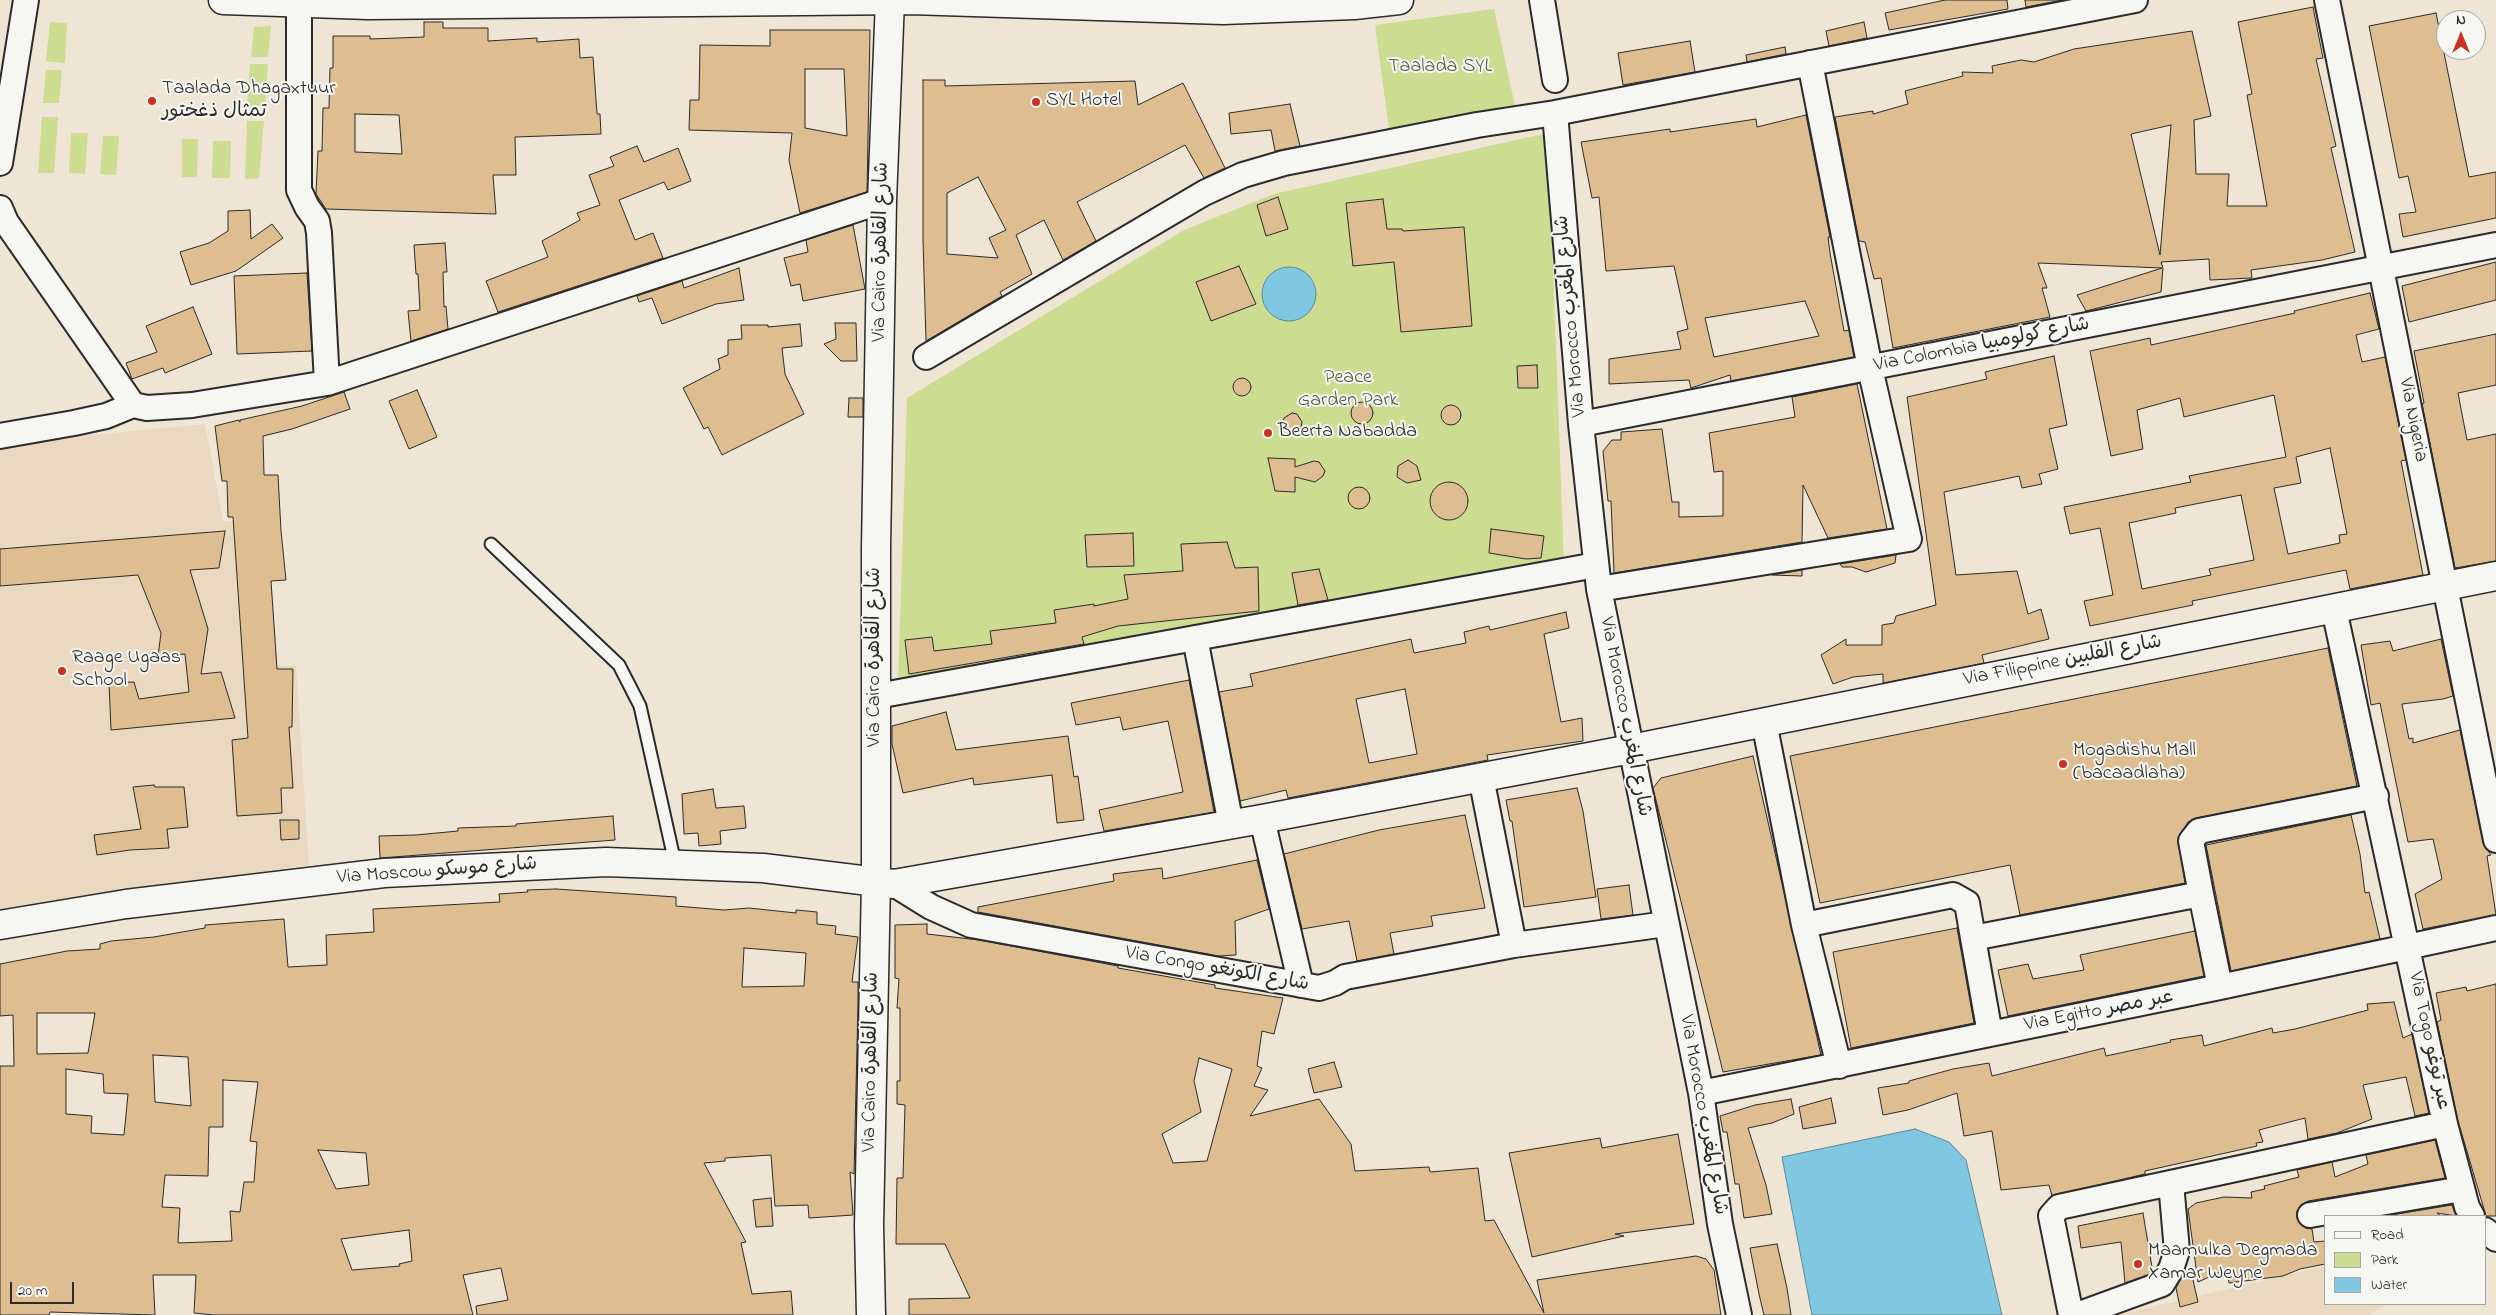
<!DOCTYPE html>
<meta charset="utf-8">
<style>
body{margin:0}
#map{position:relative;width:2496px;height:1315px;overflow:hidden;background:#efe5d5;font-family:"Indie Flower",sans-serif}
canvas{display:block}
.legend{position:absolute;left:2324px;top:1215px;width:162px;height:90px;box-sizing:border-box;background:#f6f6f2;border:1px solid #a5a5a2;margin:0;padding:6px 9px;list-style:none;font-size:15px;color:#2b2b2b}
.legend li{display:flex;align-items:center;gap:10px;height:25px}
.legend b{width:25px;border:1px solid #a5a5a2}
.north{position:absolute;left:2436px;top:10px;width:50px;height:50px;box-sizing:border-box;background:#f6f6f2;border:1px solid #a5a5a2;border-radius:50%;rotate:0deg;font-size:14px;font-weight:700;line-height:20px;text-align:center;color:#2b2b2b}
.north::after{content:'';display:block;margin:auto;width:18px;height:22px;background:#c8321e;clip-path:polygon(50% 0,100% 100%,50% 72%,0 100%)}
.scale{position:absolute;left:10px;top:1282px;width:64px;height:22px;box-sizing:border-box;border:2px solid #2b2b2b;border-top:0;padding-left:6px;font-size:15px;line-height:18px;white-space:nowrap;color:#2b2b2b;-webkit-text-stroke:4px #f6f6f2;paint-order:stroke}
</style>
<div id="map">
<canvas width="2496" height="1315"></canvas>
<ul class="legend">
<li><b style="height:6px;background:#f6f6f2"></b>Road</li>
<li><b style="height:14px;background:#ccdc90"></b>Park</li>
<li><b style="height:14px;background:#80c7e1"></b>Water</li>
</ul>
<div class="north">N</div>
<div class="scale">20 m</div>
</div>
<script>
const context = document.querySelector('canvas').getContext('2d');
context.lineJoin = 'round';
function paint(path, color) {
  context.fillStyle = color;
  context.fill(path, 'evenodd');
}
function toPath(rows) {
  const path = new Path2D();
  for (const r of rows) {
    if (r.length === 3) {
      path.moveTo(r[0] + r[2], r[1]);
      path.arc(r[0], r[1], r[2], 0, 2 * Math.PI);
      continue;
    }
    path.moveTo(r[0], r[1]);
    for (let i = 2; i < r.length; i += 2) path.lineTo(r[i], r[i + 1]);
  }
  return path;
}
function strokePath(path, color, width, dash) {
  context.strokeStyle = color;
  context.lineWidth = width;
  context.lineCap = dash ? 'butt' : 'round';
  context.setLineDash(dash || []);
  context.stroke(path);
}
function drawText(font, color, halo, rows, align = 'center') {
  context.font = font + ' "Indie Flower","Playpen Sans Arabic",sans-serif';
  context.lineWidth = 4;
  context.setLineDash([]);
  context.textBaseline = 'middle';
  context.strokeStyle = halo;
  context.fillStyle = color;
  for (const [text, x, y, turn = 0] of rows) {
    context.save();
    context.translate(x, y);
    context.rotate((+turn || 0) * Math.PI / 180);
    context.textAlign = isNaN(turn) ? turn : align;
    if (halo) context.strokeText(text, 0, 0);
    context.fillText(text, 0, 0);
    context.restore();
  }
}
paint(toPath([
 [205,424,223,521,267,523,278,666,296,666,309,865,0,910,0,444],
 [2325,1266,2325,1304,2387,1304,2368,1315,2118,1315]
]), '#ead9c0');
paint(toPath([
 [1494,9,1515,106,1389,129,1375,25],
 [50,22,67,23,65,63,46,61],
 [271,26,268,57,251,57,254,27],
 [250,64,268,64,265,106,247,106],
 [46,70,62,70,59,103,43,103],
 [42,117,58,117,54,173,38,173],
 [247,121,264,121,259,178,245,179],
 [71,133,88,133,85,174,69,173],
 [1548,133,1564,564,898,684,907,398,1184,230,1274,194],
 [103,136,119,136,116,175,100,174],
 [182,139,198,139,197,177,182,177],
 [213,141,231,141,230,178,212,178]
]), '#ccdc90');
const water = toPath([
 [1289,294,27],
 [1915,1129,1949,1142,1966,1160,2002,1315,1812,1315,1782,1157,1915,1129]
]);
paint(water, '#80c7e1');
strokePath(water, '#5e8998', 1);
const building = toPath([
 [1945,0,2007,0,2008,9,1889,30,1885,13,1945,0],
 [2025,0,2063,0,2026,7,2025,0],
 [2313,7,2323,58,2316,59,2336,146,2331,148,2355,252,2322,260,2251,270,2252,278,2210,280,2209,259,2161,262,2163,268,2161,292,2086,311,2077,295,2162,268,2038,263,2047,288,2042,288,2050,317,1893,348,1881,278,1874,279,1865,242,1859,241,1835,117,1873,111,1873,114,1908,104,1905,91,1963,76,1962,72,1993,73,1992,66,2021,60,2034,62,2074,49,2192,31,2211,116,2194,120,2196,174,2229,174,2227,206,2267,206,2247,95,2252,94,2238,22,2313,7],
 [2171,125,2160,255,2131,134,2171,125],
 [2436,13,2469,177,2496,172,2496,218,2403,237,2399,214,2416,212,2408,176,2399,178,2369,26,2436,13],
 [424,22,443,22,443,28,488,28,488,41,537,38,537,42,579,39,580,58,593,57,597,114,600,114,601,134,515,137,516,175,493,175,496,214,326,209,316,194,318,151,322,151,323,108,329,108,330,68,333,68,333,36,370,36,370,39,424,37,424,22],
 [355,114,399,115,402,154,355,152,355,114],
 [1864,22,1867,38,1829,46,1826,31,1864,22],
 [770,30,870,30,867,192,800,213,789,160,792,133,689,130,690,100,699,100,700,45,770,46,770,30],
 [805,69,844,69,847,136,805,128,805,69],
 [1690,41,1695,72,1623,85,1618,53,1690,41],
 [1785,47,1786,54,1747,62,1746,55,1785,47],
 [923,80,945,80,945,86,1135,81,1138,105,1183,83,1225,168,1204,178,1185,145,1077,202,1096,241,1063,260,1044,220,1016,235,1032,274,1000,292,1002,296,926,341,923,240,923,80],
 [978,177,1006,230,989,238,998,258,947,254,947,193,978,177],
 [1290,104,1300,146,1275,151,1271,130,1231,134,1229,113,1290,104],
 [1806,115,1830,237,1828,237,1830,253,1844,331,1849,330,1854,357,1731,381,1730,375,1691,388,1689,380,1609,384,1609,359,1681,349,1677,332,1688,329,1674,266,1606,271,1599,197,1592,198,1581,142,1670,129,1670,132,1756,119,1757,127,1806,115],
 [1805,301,1819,336,1714,357,1705,318,1805,301],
 [637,146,644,162,678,148,691,181,668,190,664,182,619,200,635,240,653,233,663,258,498,312,486,281,548,257,542,241,580,220,577,213,600,205,589,175,614,166,610,157,637,146],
 [1278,197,1288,229,1266,236,1257,205,1278,197],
 [1383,199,1387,229,1402,229,1403,231,1464,227,1472,326,1401,332,1394,262,1353,266,1346,203,1383,199],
 [250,210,251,239,272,224,283,238,236,271,191,285,180,252,209,243,228,231,228,211,250,210],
 [853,225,865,289,803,301,800,284,791,286,784,258,808,252,806,240,853,225],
 [445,243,447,272,443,272,444,307,446,306,448,329,411,341,408,311,420,310,418,274,416,274,414,245,445,243],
 [2496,262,2496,300,2409,322,2402,286,2496,262],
 [1239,266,1256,304,1211,321,1196,282,1239,266],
 [739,268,744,300,716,304,662,324,652,298,639,302,637,296,682,281,684,288,739,268],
 [307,273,312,351,237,354,234,276,307,273],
 [2370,293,2379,329,2356,335,2362,362,2385,357,2406,460,2401,461,2423,575,2350,589,2346,570,2192,601,2193,605,2090,626,2084,601,2113,595,2100,528,2070,534,2064,507,2191,482,2189,476,2286,457,2274,395,2184,417,2180,398,2137,410,2143,449,2111,456,2090,351,2150,338,2151,345,2295,313,2294,311,2370,293],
 [2330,448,2347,534,2339,535,2340,543,2288,554,2274,488,2301,483,2296,457,2330,448],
 [2241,495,2254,560,2209,569,2211,575,2142,589,2129,523,2176,513,2175,508,2241,495],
 [193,307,212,354,165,373,163,368,132,379,126,363,157,352,146,326,193,307],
 [835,323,856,323,857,361,841,361,824,344,836,339,835,323],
 [800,324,802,346,782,348,785,374,804,414,722,455,708,427,704,429,683,388,720,369,718,359,728,355,728,340,742,339,741,325,768,325,768,327,800,324],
 [2496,334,2496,385,2458,393,2467,440,2496,434,2496,561,2455,568,2422,404,2424,403,2414,351,2496,334],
 [2054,356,2067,425,2049,429,2058,469,2039,474,2042,484,2022,488,2019,476,1944,492,1956,575,2017,571,2028,614,2041,609,2049,639,1982,655,1984,663,1883,683,1883,674,1853,677,1833,684,1821,655,1846,639,1846,645,1882,645,1882,625,1894,623,1896,616,1936,605,1907,397,1987,379,1985,372,2054,356],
 [1537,365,1538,388,1518,388,1517,366,1537,365],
 [1242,387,9],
 [1857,384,1887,529,1828,538,1803,485,1802,542,1614,573,1611,501,1608,501,1603,451,1612,440,1621,440,1621,432,1662,429,1672,502,1679,502,1679,517,1723,516,1723,471,1714,472,1709,433,1795,417,1792,397,1857,384],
 [417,390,437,437,409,449,389,401,417,390],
 [344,392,350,409,292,429,263,436,264,475,278,475,281,531,286,580,271,581,277,669,293,669,292,727,289,727,293,788,281,788,282,813,237,816,232,740,248,738,233,517,228,517,227,481,222,481,215,426,239,420,240,422,240,420,302,406,344,392],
 [849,398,863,398,863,417,848,417,849,398],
 [1362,413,11],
 [1451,415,10],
 [1292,413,1297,414,1302,422,1301,427,1294,436,1285,428,1283,423,1284,418,1292,413],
 [1268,458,1295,459,1295,467,1314,461,1319,462,1325,471,1323,476,1315,482,1295,477,1295,492,1275,491,1268,458],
 [1408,460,1417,466,1421,480,1407,483,1397,477,1398,466,1408,460],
 [1449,501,19],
 [1359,498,11],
 [1491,529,1544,536,1541,558,1526,559,1489,553,1491,529],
 [225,531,219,568,190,570,208,629,201,674,221,672,235,718,111,730,109,683,134,682,139,699,189,692,185,654,158,656,161,633,138,575,0,586,0,549,225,531],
 [1133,533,1134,566,1087,567,1085,535,1133,533],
 [1227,542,1235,568,1258,567,1259,611,1118,626,1082,637,1084,644,909,674,905,640,932,637,934,651,992,644,990,631,1056,623,1054,610,1094,604,1094,606,1128,599,1124,575,1183,571,1181,544,1227,542],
 [1896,555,1895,563,1866,572,1852,567,1842,567,1840,564,1896,555],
 [1319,569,1328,600,1298,605,1292,573,1319,569],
 [1802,570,1802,576,1772,575,1802,570],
 [1566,612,1569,628,1544,634,1561,722,1582,718,1583,741,1487,755,1488,760,1288,798,1286,790,1240,801,1219,692,1253,686,1250,674,1411,639,1414,653,1466,643,1464,632,1489,626,1490,630,1566,612],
 [1405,689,1417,754,1369,763,1356,699,1405,689],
 [2441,639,2453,696,2443,699,2402,704,2409,739,2413,738,2413,743,2460,730,2483,843,2491,855,2487,856,2496,915,2423,929,2415,894,2442,879,2433,839,2408,842,2380,703,2371,705,2361,645,2390,641,2393,651,2441,639],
 [2328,648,2357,786,2196,818,2188,822,2178,838,2185,883,2020,915,2010,865,1820,903,1790,756,2328,648],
 [1189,680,1214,812,1104,831,1099,810,1183,792,1168,721,1123,730,1120,717,1076,725,1071,703,1189,680],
 [946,712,956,750,1068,736,1074,777,1078,776,1084,820,1057,823,1052,775,974,785,973,778,903,793,892,744,892,726,946,712],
 [1753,756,1821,1055,1723,1072,1653,788,1661,778,1753,756],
 [154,785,155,787,184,787,188,827,167,829,169,848,130,850,97,855,94,835,141,829,133,787,154,785],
 [1577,788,1583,811,1596,897,1524,907,1512,821,1510,821,1506,800,1577,788],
 [713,789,716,808,744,806,746,828,720,831,721,844,699,846,698,833,684,834,682,794,713,789],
 [1465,815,1485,908,1431,916,1433,926,1390,933,1394,954,1357,961,1349,921,1302,929,1284,854,1379,830,1465,815],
 [2351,815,2360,854,2365,893,2369,892,2380,939,2231,971,2206,845,2351,815],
 [613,816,615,840,380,858,379,836,416,835,458,831,458,828,516,826,516,824,613,816],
 [280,820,299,820,299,839,281,840,280,820],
 [1257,860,1269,909,1235,921,1236,955,1219,956,978,912,978,907,1114,881,1113,874,1162,868,1163,879,1257,860],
 [1629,885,1633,915,1601,919,1597,889,1629,885],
 [556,889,676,897,676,906,724,910,749,908,796,913,796,910,817,912,817,924,836,926,835,934,858,937,852,982,858,982,858,1004,854,1174,850,1172,853,1215,809,1218,808,1205,775,1206,771,1155,725,1158,725,1161,704,1163,746,1242,741,1243,752,1294,791,1291,793,1315,477,1315,476,1306,508,1300,501,1268,463,1275,473,1315,214,1315,194,1313,196,1275,153,1275,155,1315,50,1312,49,1315,0,1315,0,1066,14,1066,13,1015,0,1016,0,964,67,951,100,949,100,944,111,941,154,937,205,928,205,925,284,919,288,967,327,965,326,935,374,932,373,909,500,902,499,894,528,892,527,890,556,889],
 [744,948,806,953,804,986,742,987,744,948],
 [37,1013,95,1013,88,1053,37,1054,37,1013],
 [153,1055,188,1057,191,1106,155,1102,153,1055],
 [66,1069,103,1074,104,1093,128,1094,124,1135,91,1133,92,1116,66,1114,66,1069],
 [223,1080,258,1082,250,1141,257,1142,254,1182,244,1182,240,1212,230,1211,232,1241,178,1243,180,1208,162,1207,165,1175,208,1176,209,1127,223,1127,223,1080],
 [318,1150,366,1153,369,1185,336,1189,318,1150],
 [409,1230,412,1261,399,1264,400,1266,352,1270,341,1239,409,1230],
 [927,924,927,934,979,940,1118,966,1118,968,1215,985,1215,988,1283,998,1274,1034,1262,1031,1257,1066,1262,1068,1254,1086,1268,1090,1250,1116,1319,1099,1351,1144,1355,1171,1429,1167,1430,1172,1478,1168,1485,1221,1494,1220,1544,1313,1537,1280,1696,1256,1706,1259,1714,1270,1721,1315,909,1315,909,1299,970,1298,945,1244,896,1244,897,1178,903,1178,905,1105,897,1104,897,1081,900,1081,900,1008,897,1008,899,979,895,978,895,925,927,924],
 [1199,1058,1232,1069,1207,1161,1173,1163,1162,1134,1201,1112,1194,1081,1199,1058],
 [1957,928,1974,1023,1851,1048,1833,952,1957,928],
 [2195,931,2204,976,2008,1016,1998,970,2028,964,2033,979,2084,970,2080,955,2195,931],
 [2496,984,2496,1216,2486,1216,2458,1121,2437,1022,2441,1020,2436,993,2466,987,2467,991,2496,984],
 [2394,1002,2403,1038,2412,1034,2429,1113,2415,1116,2406,1077,2363,1085,2372,1119,2337,1133,2308,1139,2305,1118,2259,1130,2263,1142,2256,1143,2257,1146,2145,1171,2145,1174,2052,1196,2049,1185,2001,1190,1992,1131,1964,1136,1957,1093,1908,1110,1883,1115,1878,1088,1909,1083,1909,1081,1953,1069,1989,1063,1992,1076,2104,1048,2106,1056,2171,1042,2170,1040,2202,1035,2204,1046,2272,1028,2273,1033,2295,1029,2368,1010,2367,1004,2394,1002],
 [1334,1062,1342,1087,1314,1093,1308,1069,1334,1062],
 [1831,1098,1836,1123,1803,1129,1799,1107,1831,1098],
 [1791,1099,1794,1114,1772,1123,1748,1128,1766,1185,1772,1214,1744,1218,1739,1184,1735,1184,1727,1132,1723,1132,1720,1116,1755,1105,1791,1099],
 [1678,1134,1694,1224,1615,1234,1624,1236,1532,1257,1509,1153,1600,1138,1602,1148,1678,1134],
 [2435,1140,2445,1178,2308,1201,2301,1205,2297,1211,2297,1218,2305,1228,2312,1229,2314,1242,2325,1241,2325,1264,2300,1269,2283,1276,2229,1283,2227,1269,2198,1282,2188,1209,2196,1203,2224,1197,2252,1198,2251,1192,2265,1189,2264,1186,2299,1177,2297,1170,2332,1162,2335,1177,2368,1164,2366,1155,2435,1140],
 [771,1198,773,1226,756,1227,753,1200,771,1198],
 [2452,1205,2456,1216,2437,1213,2441,1216,2385,1216,2452,1205],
 [2143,1213,2153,1273,2125,1283,2121,1242,2081,1248,2078,1226,2143,1213],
 [1777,1244,1787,1288,1791,1315,1764,1315,1759,1294,1750,1248,1777,1244],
 [2191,1271,2198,1302,2180,1307,2176,1288,2184,1273,2191,1271]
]);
paint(building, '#debd90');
strokePath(building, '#2b2b2b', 1);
const lane = toPath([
 [491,544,619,665,640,706,675,863]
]);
const street = toPath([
 [1542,0,1555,80],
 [2327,0,2496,840],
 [299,2,299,190,307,207,317,221,319,233,327,383],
 [1555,113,1581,424,1599,589,1701,1093,1720,1224,1739,1315],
 [0,163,26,0],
 [0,208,6,222,133,405,147,408,192,405,327,383,882,201],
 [926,357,1204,193,1243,175,1284,163,1477,125,1555,113,2135,0],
 [1581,424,2496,245],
 [0,436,74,423,106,416,133,405],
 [1599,589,1909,539,1870,368,1810,63],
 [1195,638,1231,825],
 [877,696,1596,565],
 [1764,722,1804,925,1839,1066],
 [1481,777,1514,945],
 [1262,819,1301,985],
 [894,884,931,907,971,925,1319,988,1335,983,1345,977,1514,945,1666,924],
 [2201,894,2220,987],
 [1804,925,1953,895,1967,903,1973,938,2201,894,2191,841,2199,831,2376,796],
 [1973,938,1990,1034],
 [1701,1093,2220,987,2496,928],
 [2445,1124,2467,1207,2472,1216],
 [2310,1215,2462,1189],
 [2485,1230,2496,1239],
 [2071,1315,2051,1216,2059,1207,2445,1124,2334,609],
 [2077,1315,2162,1284,2171,1269,2177,1251,2171,1183]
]);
const secondary = toPath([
 [0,925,126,904,384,873,606,862,763,868,894,884,1262,819,1631,749,2496,576],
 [871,1315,869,1226,876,881,876,548,882,201,890,0]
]);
const highway = toPath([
 [223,0,368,5,910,0,1223,10,1354,5,1399,0]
]);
strokePath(lane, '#2b2b2b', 15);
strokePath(street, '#2b2b2b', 28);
strokePath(secondary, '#2b2b2b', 31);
strokePath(highway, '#2b2b2b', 31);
strokePath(lane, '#f6f6f2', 11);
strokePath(street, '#f6f6f2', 24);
strokePath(secondary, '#f6f6f2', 28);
strokePath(highway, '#f6f6f2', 28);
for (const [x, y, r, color] of [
 [152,101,5,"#c8321e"],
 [1036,102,5,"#c8321e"],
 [1268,433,5,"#c8321e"],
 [62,671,5,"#c8321e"],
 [2063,764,5,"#c8321e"],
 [2138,1264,5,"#c8321e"]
]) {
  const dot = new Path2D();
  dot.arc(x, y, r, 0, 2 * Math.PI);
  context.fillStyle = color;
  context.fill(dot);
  strokePath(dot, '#f6f6f2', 2);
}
drawText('20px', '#535744', '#f6f6f2', [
 ["Taalada SYL",1440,68],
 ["Peace",1348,379],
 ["Garden Park",1348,402]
]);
drawText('20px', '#2b2b2b', '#f6f6f2', [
 ["Taalada Dhagaxtuur",162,90],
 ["تمثال ذغختور",162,113],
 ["SYL Hotel",1046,102],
 ["Beerta Nabadda",1278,433],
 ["Raage Ugaas",72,659],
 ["School",72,682],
 ["Mogadishu Mall",2073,752],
 ["(bacaadlaha)",2073,775],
 ["Maamulka Degmada",2148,1252],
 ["Xamar Weyne",2148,1275]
], 'left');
drawText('20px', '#2b2b2b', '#f6f6f2', [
 ["Via Cairo شارع القاهرة",882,252,-89],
 ["Via Morocco شارع المغرب",1572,316,-95],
 ["Via Colombia شارع كولومبيا",1982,346,-11],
 ["Via Nigeria",2412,420,79],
 ["Via Cairo شارع القاهرة",876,657,-90],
 ["Via Filippine شارع الفلبين",2063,662,-11],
 ["Via Morocco شارع المغرب",1624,717,79],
 ["Via Moscow شارع موسكو",437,872,-4],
 ["Via Congo شارع الكونغو",1217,970,10],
 ["Via Egitto عبر مصر",2099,1012,-11],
 ["Via Togo عبر توغو",2428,1041,78],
 ["Via Cairo شارع القاهرة",872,1062,-89],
 ["Via Morocco شارع المغرب",1702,1115,80]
]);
</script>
